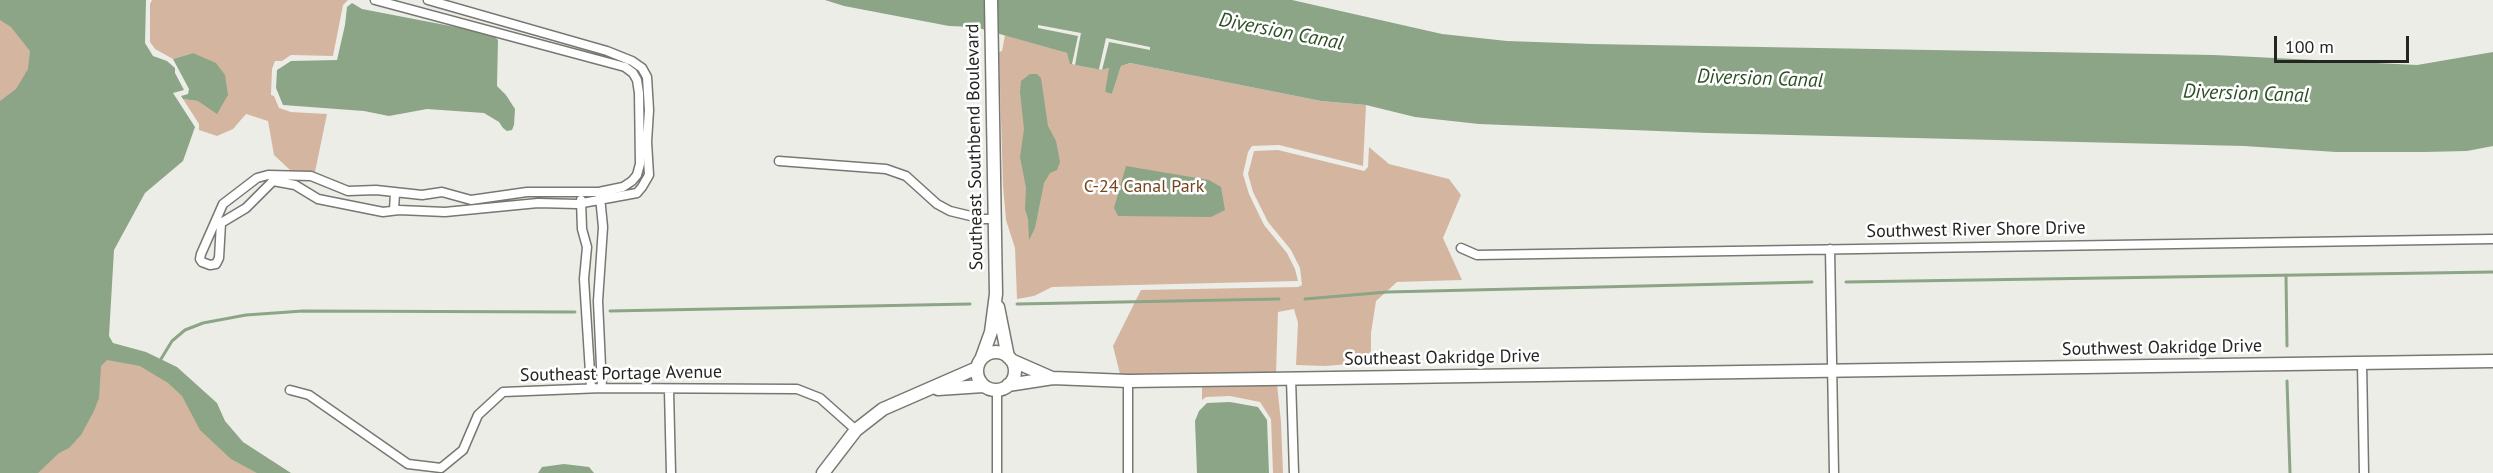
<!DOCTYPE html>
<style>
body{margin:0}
#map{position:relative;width:2493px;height:473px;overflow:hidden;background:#edede7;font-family:"PT Sans",sans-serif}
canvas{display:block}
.scale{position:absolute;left:2274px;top:36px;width:135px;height:27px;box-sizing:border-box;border:3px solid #252523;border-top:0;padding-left:8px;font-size:18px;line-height:21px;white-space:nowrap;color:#252523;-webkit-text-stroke:4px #fff;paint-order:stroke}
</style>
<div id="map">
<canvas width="2493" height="473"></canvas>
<div class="scale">100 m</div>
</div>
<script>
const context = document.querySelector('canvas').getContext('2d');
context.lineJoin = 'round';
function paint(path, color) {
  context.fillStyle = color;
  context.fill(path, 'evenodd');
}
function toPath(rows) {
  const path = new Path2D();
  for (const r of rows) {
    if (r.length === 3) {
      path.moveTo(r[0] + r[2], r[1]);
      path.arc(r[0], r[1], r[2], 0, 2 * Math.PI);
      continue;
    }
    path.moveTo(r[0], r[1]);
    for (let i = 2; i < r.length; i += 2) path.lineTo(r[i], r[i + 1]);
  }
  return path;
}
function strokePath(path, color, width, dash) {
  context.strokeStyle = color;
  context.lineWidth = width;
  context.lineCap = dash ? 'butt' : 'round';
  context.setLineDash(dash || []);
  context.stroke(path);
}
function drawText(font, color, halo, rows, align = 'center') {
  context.font = font + ' "PT Sans",sans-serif';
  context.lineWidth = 5;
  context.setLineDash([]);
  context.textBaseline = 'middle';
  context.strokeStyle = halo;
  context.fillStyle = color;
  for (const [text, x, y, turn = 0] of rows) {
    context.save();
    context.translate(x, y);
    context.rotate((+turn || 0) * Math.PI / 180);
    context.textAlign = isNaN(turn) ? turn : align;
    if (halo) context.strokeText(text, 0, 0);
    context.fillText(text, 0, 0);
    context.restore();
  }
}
paint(toPath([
 [0,0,48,22,29,108,0,124],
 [152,0,348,0,343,5,333,56,291,55,282,61,275,61,272,69,271,95,274,96,279,108,291,112,327,114,315,172,291,171,274,155,268,121,246,114,233,129,217,136,199,130,199,124,183,99,198,101,193,53,173,59,155,49,150,42,150,4],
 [1005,35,1067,53,1071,64,1102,70,1109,68,1110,72,1105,92,1112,94,1121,66,1130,63,1321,101,1366,105,1363,166,1279,145,1252,146,1248,152,1243,174,1249,194,1264,225,1287,253,1295,269,1298,281,1052,287,1034,296,1017,299,1015,248,1006,220,1003,186,999,52,1002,51],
 [1369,147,1389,164,1449,179,1461,195,1443,238,1462,280,1397,282,1376,301,1371,333,1371,351,1361,363,1325,366,1296,365,1298,323,1294,309,1278,312,1276,374,1131,376,1120,374,1113,346,1141,290,1298,287,1302,285,1300,268,1291,250,1268,222,1253,192,1248,174,1254,151,1278,150,1364,171,1368,167],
 [0,245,32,314,170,373,268,473,0,473],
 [1277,384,1281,422,1283,473,1273,473,1271,419,1260,402,1230,396,1206,397,1202,400,1202,386]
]), '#d4b6a0');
paint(toPath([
 [0,0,146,0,145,43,153,56,167,61,175,68,175,73,184,90,173,93,195,127,183,161,145,193,114,250,109,336,113,343,146,352,177,367,217,403,225,421,243,442,291,473,257,473,231,459,200,430,182,396,168,383,140,366,107,360,101,366,99,398,94,411,81,435,69,448,59,453,38,473,0,473,0,101,16,89,28,69,30,51,11,27,0,20],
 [825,0,1292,0,1442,34,1507,41,1592,44,2214,55,2417,65,2493,52,2493,146,2467,151,2424,152,2336,152,2244,146,1708,133,1479,124,1415,117,1366,105,1321,101,1130,63,1121,66,1112,94,1105,92,1109,68,1102,70,1070,64,1067,53,975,27,949,26,844,6],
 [352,3,362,9,492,34,498,40,497,86,506,95,515,109,514,125,512,130,507,131,503,128,499,122,484,113,427,109,389,116,364,111,283,105,276,88,277,70,291,61,337,60,345,25,347,7],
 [193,53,216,63,225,75,228,95,217,114,198,101,183,99,181,96,188,94,189,89,173,59],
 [1030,74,1037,74,1041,78,1048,126,1056,141,1060,162,1057,170,1050,173,1044,183,1035,228,1029,240,1028,219,1025,209,1026,188,1020,157,1024,129,1020,92,1021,81],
 [1126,166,1209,180,1221,187,1225,210,1211,217,1118,216,1114,208],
 [1230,402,1258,407,1267,420,1269,473,1197,473,1195,421,1199,411,1207,403],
 [564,464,589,467,594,473,538,473,542,467]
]), '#8ca586');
paint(toPath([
 [1038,25,1081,33,1075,65,1072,64,1078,36,1038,28],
 [1106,38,1150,47,1150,50,1109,42,1102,70,1099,69]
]), '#edede7');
strokePath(toPath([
 [2286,275,2287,346],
 [1846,282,2493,272],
 [1305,299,1387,292,1812,282],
 [1017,304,1279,299],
 [610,311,970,304],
 [161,359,172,341,185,330,203,323,246,315,303,311,575,312],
 [2287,381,2290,473]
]), '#8ca586', 3);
const street = toPath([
 [375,0,625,67,633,73,637,80,639,93,640,164,637,175,632,181,623,187,599,192,527,192,471,200,442,192,422,195,376,190,348,191,311,176,268,175,257,178,223,204,201,254,200,259,202,262,210,265,216,264,219,258,221,223,246,208,273,181,295,185,318,199,383,212,399,210,445,212,538,203,577,204,637,193,642,187,649,175,647,142,649,110,647,77,642,68,632,61,607,51,428,0],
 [779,161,886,169,906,176,937,204,950,211,983,219,994,219],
 [600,197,603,227,598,301,602,388],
 [581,200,582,229,587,247,584,279,591,388],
 [394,210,395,193],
 [1461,248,1477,255,2493,239],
 [1830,249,1834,473],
 [2362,363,2364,473],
 [1291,379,1294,473],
 [290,390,309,395,408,464,441,468,463,450,478,415,503,392,602,388,797,389,820,398,856,430],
 [669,390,671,473],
 [997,390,997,473],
 [1128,473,1128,381]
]);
const secondary = toPath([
 [998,307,1008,357],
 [996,371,19],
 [982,357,991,332,996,294,991,0],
 [1011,360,1052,378],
 [1008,385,1053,378,1128,381,2493,361],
 [938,389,983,386],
 [823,473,856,430,883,409,977,368]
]);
strokePath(street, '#787772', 11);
strokePath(secondary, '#787772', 15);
strokePath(street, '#fff', 8);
strokePath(secondary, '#fff', 12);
drawText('18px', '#252523', '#fff', [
 ["Southeast Southbend Boulevard",975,147,-91],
 ["Southwest River Shore Drive",1976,230,-1],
 ["Southwest Oakridge Drive",2162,348,-1],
 ["Southeast Oakridge Drive",1442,358,-1],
 ["Southeast Portage Avenue",621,374,-1]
]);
drawText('18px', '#73451e', '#fff', [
 ["C-24 Canal Park",1144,187]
]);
drawText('italic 20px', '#2c4f23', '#fff', [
 ["Diversion Canal",1281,32,11],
 ["Diversion Canal",1760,79,2],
 ["Diversion Canal",2246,94,2]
]);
</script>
